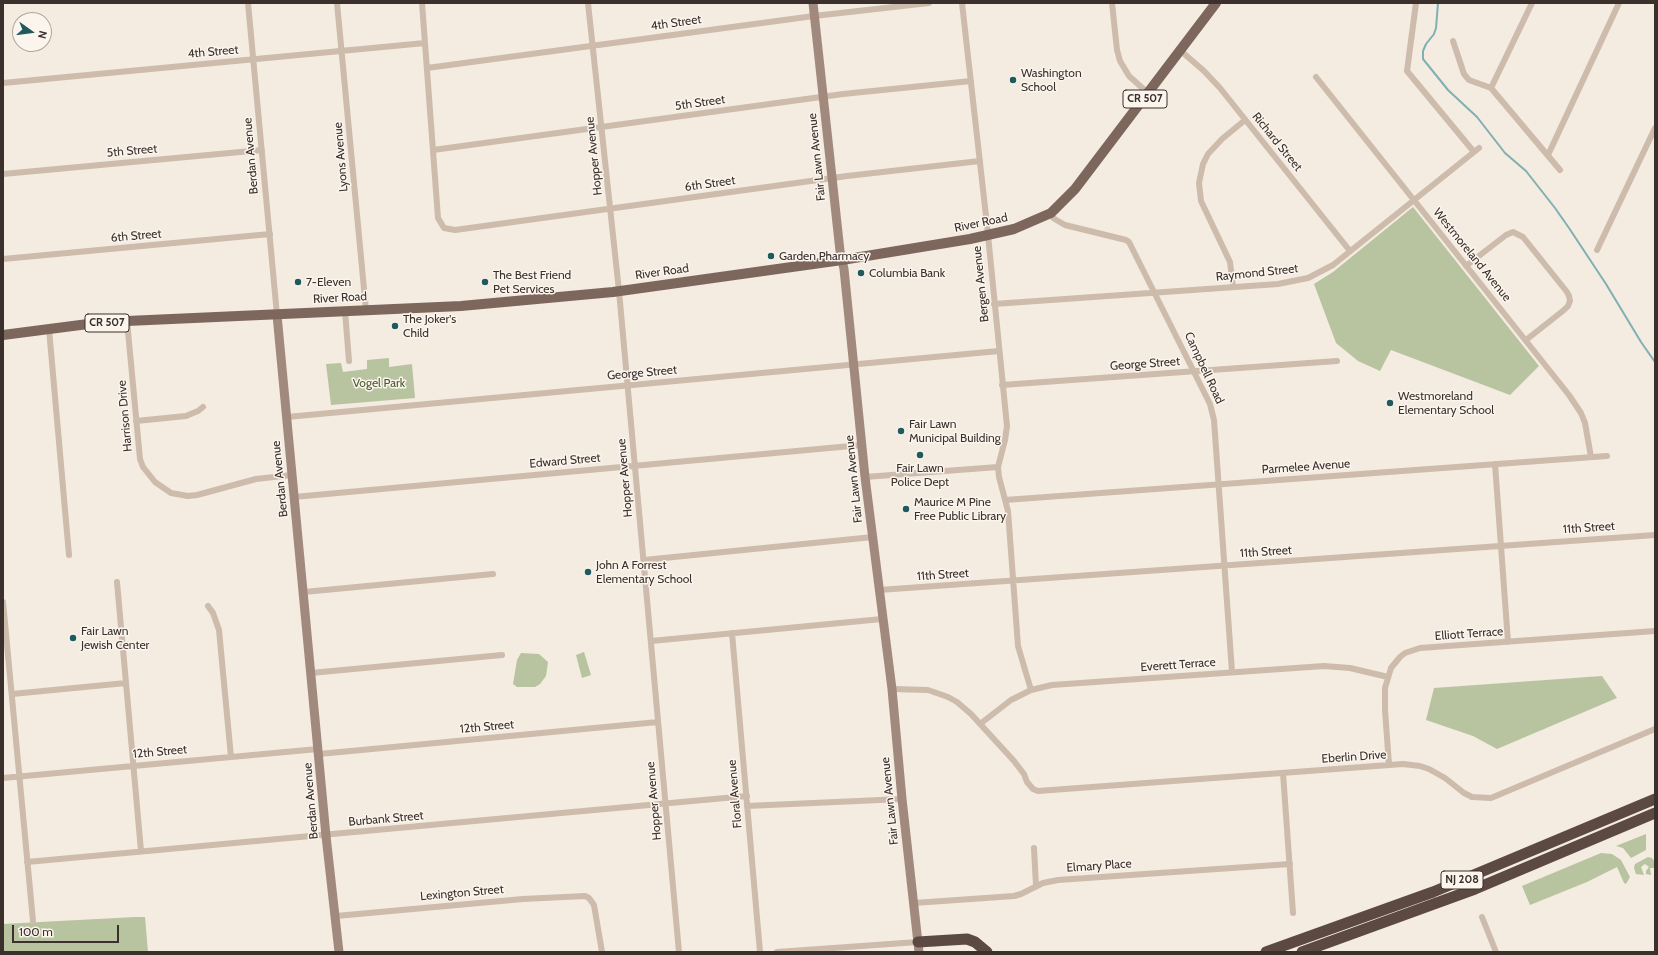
<!DOCTYPE html>
<style>
body{margin:0}
#map{position:relative;width:1658px;height:955px;overflow:hidden;background:#f4ebe1;font-family:Cabin,sans-serif}
canvas{display:block}
.frame{position:absolute;inset:0;border:4px solid #3b302b;pointer-events:none}
.north{position:absolute;left:12px;top:12px;width:40px;height:40px;box-sizing:border-box;background:#fbf5ee;border:1px solid #aea6a0;border-radius:50%;rotate:104deg;font-size:11px;font-weight:700;line-height:16px;text-align:center;color:#3b302b}
.north::after{content:'';display:block;margin:auto;width:14px;height:18px;background:#1f5a5e;clip-path:polygon(50% 0,100% 100%,50% 72%,0 100%)}
.scale{position:absolute;left:12px;top:925px;width:107px;height:18px;box-sizing:border-box;border:2px solid #3b302b;border-top:0;padding-left:5px;font-size:12px;line-height:14px;white-space:nowrap;color:#3b302b;-webkit-text-stroke:3px #fbf5ee;paint-order:stroke}
</style>
<div id="map">
<canvas width="1658" height="955"></canvas>
<div class="frame"></div>
<div class="north">N</div>
<div class="scale">100 m</div>
</div>
<script>
const context = document.querySelector('canvas').getContext('2d');
context.lineJoin = 'round';
function paint(path, color) {
  context.fillStyle = color;
  context.fill(path, 'evenodd');
}
function toPath(rows) {
  const path = new Path2D();
  for (const r of rows) {
    path.moveTo(r[0], r[1]);
    for (let i = 2; i < r.length; i += 2) path.lineTo(r[i], r[i + 1]);
  }
  return path;
}
function strokePath(path, color, width, dash) {
  context.strokeStyle = color;
  context.lineWidth = width;
  context.lineCap = dash ? 'butt' : 'round';
  context.setLineDash(dash || []);
  context.stroke(path);
}
function drawText(font, color, halo, rows, align = 'center') {
  context.font = font + ' Cabin,sans-serif';
  context.lineWidth = 3;
  context.setLineDash([]);
  context.textBaseline = 'middle';
  context.strokeStyle = halo;
  context.fillStyle = color;
  for (const [text, x, y, turn = 0] of rows) {
    context.save();
    context.translate(x, y);
    context.rotate((+turn || 0) * Math.PI / 180);
    context.textAlign = isNaN(turn) ? turn : align;
    if (halo) context.strokeText(text, 0, 0);
    context.fillText(text, 0, 0);
    context.restore();
  }
}
paint(toPath([
 [1413,207,1539,366,1510,395,1391,350,1380,371,1358,361,1336,343,1314,284,1333,272],
 [389,358,389,367,412,364,415,398,331,405,326,364,341,363,343,372,367,369,367,360],
 [584,652,591,675,582,678,576,655],
 [521,653,539,654,548,662,546,676,540,684,535,687,517,687,513,684,517,660],
 [1602,676,1617,698,1497,749,1473,736,1426,720,1434,688],
 [1646,834,1646,850,1631,858,1623,848,1616,846],
 [1601,853,1612,854,1621,860,1630,877,1626,884,1624,883,1617,867,1587,882,1530,905,1522,886],
 [1648,857,1652,858,1655,862,1655,868,1650,868,1651,875,1646,874,1646,871,1649,867,1645,864,1641,867,1644,875,1636,874,1634,868,1635,864],
 [135,917,145,917,148,952,3,952,3,924]
]), '#b8c4a0');
strokePath(toPath([
 [1438,3,1436,28,1434,34,1426,44,1423,51,1423,59,1448,90,1477,117,1505,153,1526,171,1555,208,1569,228,1606,284,1641,342,1655,362]
]), '#7fb0b2', 2);
strokePath(toPath([
 [248,3,277,315],
 [337,3,366,310],
 [422,3,438,218,444,228,455,230,847,176,980,161],
 [588,3,619,291,679,952],
 [962,3,987,225,1007,426,1005,440,998,467,999,477,1008,511,1018,646,1031,690],
 [1112,3,1117,50,1120,61,1129,76,1149,94],
 [1416,3,1407,71,1474,152],
 [1453,41,1464,74,1469,80,1491,88,1560,170],
 [1181,51,1204,71,1220,88,1350,251],
 [427,68,814,16,929,3],
 [1316,77,1569,395,1581,413,1585,423,1591,457],
 [3,83,425,43],
 [1491,88,1532,3],
 [433,150,843,94,971,81],
 [1548,155,1619,3],
 [3,174,262,150],
 [1051,213,1053,218,1065,225,1126,240,1129,242,1210,404,1214,420,1232,672],
 [1597,250,1655,128],
 [3,259,270,234],
 [1466,266,1506,235,1513,232,1523,237,1567,292,1569,296,1570,301,1568,306,1564,310,1526,340],
 [1233,287,1230,262,1201,201,1199,183,1203,164,1208,154,1222,139,1245,120],
 [994,304,1278,284,1308,278,1333,265,1479,148],
 [345,311,349,361],
 [127,321,140,459,143,467,155,482,171,493,188,496,197,495,256,479,292,475],
 [49,329,69,555],
 [1002,385,1337,361],
 [287,417,999,351],
 [136,421,186,416,198,411,203,407],
 [1495,464,1508,642],
 [865,477,998,467],
 [294,497,862,445],
 [1005,500,1607,456],
 [644,560,873,537],
 [117,582,141,851],
 [879,590,1655,535],
 [304,592,493,574],
 [3,602,33,921],
 [208,606,213,613,219,630,231,757],
 [732,633,760,952],
 [651,641,882,619],
 [311,673,502,655],
 [892,689,928,690,948,697,957,702,971,714,1014,761,1024,774,1027,782,1033,789,1038,791,1403,764,1420,766,1429,769,1445,778,1464,793,1472,797,1491,798,1655,729],
 [12,694,126,683],
 [980,724,1011,700,1031,690,1052,685,1324,666,1350,668,1388,677],
 [319,754,658,722],
 [1389,765,1385,710,1385,688,1391,668,1400,657,1405,653,1420,648,1655,631],
 [1283,773,1293,913],
 [3,778,318,749],
 [747,806,902,799],
 [1034,848,1036,886],
 [27,862,747,796],
 [914,903,1014,896,1021,894,1043,883,1058,880,1290,864],
 [336,916,523,899,585,896,589,898,594,905,602,952],
 [1482,917,1496,952],
 [777,952,918,942]
]), '#cdbbac', 6);
strokePath(toPath([
 [813,3,840,251,844,269,865,477,892,689,902,799,919,952],
 [277,315,326,836,339,952]
]), '#a18a7d', 9);
strokePath(toPath([
 [3,335,88,324,127,321,461,306,613,292,842,260,970,239,1014,229,1051,213,1075,189,1216,3]
]), '#7d675c', 10);
strokePath(toPath([
 [918,942,967,939,975,942,987,952],
 [1266,952,1433,892,1655,799],
 [1302,952,1475,889,1655,813]
]), '#5c4a42', 11);
for (const [x, y, r, color] of [
 [1013,80,4,"#1f5a5e"],
 [771,256,4,"#1f5a5e"],
 [861,273,4,"#1f5a5e"],
 [298,282,4,"#1f5a5e"],
 [485,282,4,"#1f5a5e"],
 [395,326,4,"#1f5a5e"],
 [1390,403,4,"#1f5a5e"],
 [901,431,4,"#1f5a5e"],
 [920,455,4,"#1f5a5e"],
 [906,509,4,"#1f5a5e"],
 [588,572,4,"#1f5a5e"],
 [73,638,4,"#1f5a5e"]
]) {
  const dot = new Path2D();
  dot.arc(x, y, r, 0, 2 * Math.PI);
  context.fillStyle = color;
  context.fill(dot);
  strokePath(dot, '#fbf5ee', 1.5);
}
for (const [x, y, w] of [
 [1145,99,44],
 [107,323,44],
 [1462,880,42]
]) {
  const box = new Path2D();
  box.roundRect(x - w / 2, y - 9, w, 18, 3);
  context.fillStyle = '#fbf5ee';
  context.fill(box);
  strokePath(box, '#3b302b', 1);
}
drawText('bold 11px', '#3b302b', null, [
 ["CR 507",1145,99],
 ["CR 507",107,323],
 ["NJ 208",1462,880]
]);
drawText('12px', '#3b302b', '#fbf5ee', [
 ["4th Street",676,23,-8],
 ["4th Street",213,52,-5],
 ["5th Street",700,103,-8],
 ["Richard Street",1277,142,51],
 ["5th Street",132,151,-5],
 ["Berdan Avenue",251,156,-95],
 ["Hopper Avenue",594,156,-96],
 ["Lyons Avenue",341,157,-95],
 ["Fair Lawn Avenue",817,157,-96],
 ["6th Street",710,184,-8],
 ["River Road",981,223,-12],
 ["6th Street",136,236,-5],
 ["Westmoreland Avenue",1472,255,51],
 ["River Road",662,272,-8],
 ["Raymond Street",1257,273,-6],
 ["Bergen Avenue",981,284,-96],
 ["River Road",340,298,-3],
 ["George Street",1145,364,-4],
 ["Campbell Road",1204,368,65],
 ["George Street",642,373,-5],
 ["Harrison Drive",125,416,-95],
 ["Edward Street",565,461,-5],
 ["Parmelee Avenue",1306,467,-4],
 ["Hopper Avenue",625,478,-95],
 ["Berdan Avenue",280,479,-96],
 ["Fair Lawn Avenue",854,479,-96],
 ["11th Street",1589,528,-4],
 ["11th Street",1266,552,-4],
 ["11th Street",943,575,-4],
 ["Elliott Terrace",1469,634,-4],
 ["Everett Terrace",1178,665,-4],
 ["12th Street",487,727,-5],
 ["12th Street",160,752,-5],
 ["Eberlin Drive",1354,757,-4],
 ["Floral Avenue",735,794,-95],
 ["Berdan Avenue",311,801,-95],
 ["Hopper Avenue",654,801,-95],
 ["Fair Lawn Avenue",890,801,-96],
 ["Burbank Street",386,819,-5],
 ["Elmary Place",1099,866,-4],
 ["Lexington Street",462,893,-5]
]);
drawText('12px', '#3b302b', '#fbf5ee', [
 ["Washington",1021,73],
 ["School",1021,87],
 ["Garden Pharmacy",779,256],
 ["Columbia Bank",869,273],
 ["The Best Friend",493,275],
 ["Pet Services",493,289],
 ["7-Eleven",306,282],
 ["The Joker's",403,319],
 ["Child",403,333],
 ["Westmoreland",1398,396],
 ["Elementary School",1398,410],
 ["Fair Lawn",909,424],
 ["Municipal Building",909,438],
 ["Fair Lawn",920,468,"center"],
 ["Police Dept",920,482,"center"],
 ["Maurice M Pine",914,502],
 ["Free Public Library",914,516],
 ["John A Forrest",596,565],
 ["Elementary School",596,579],
 ["Fair Lawn",81,631],
 ["Jewish Center",81,645]
], 'left');
drawText('12px', '#4a5a2e', '#fbf5ee', [
 ["Vogel Park",379,383]
]);
</script>
